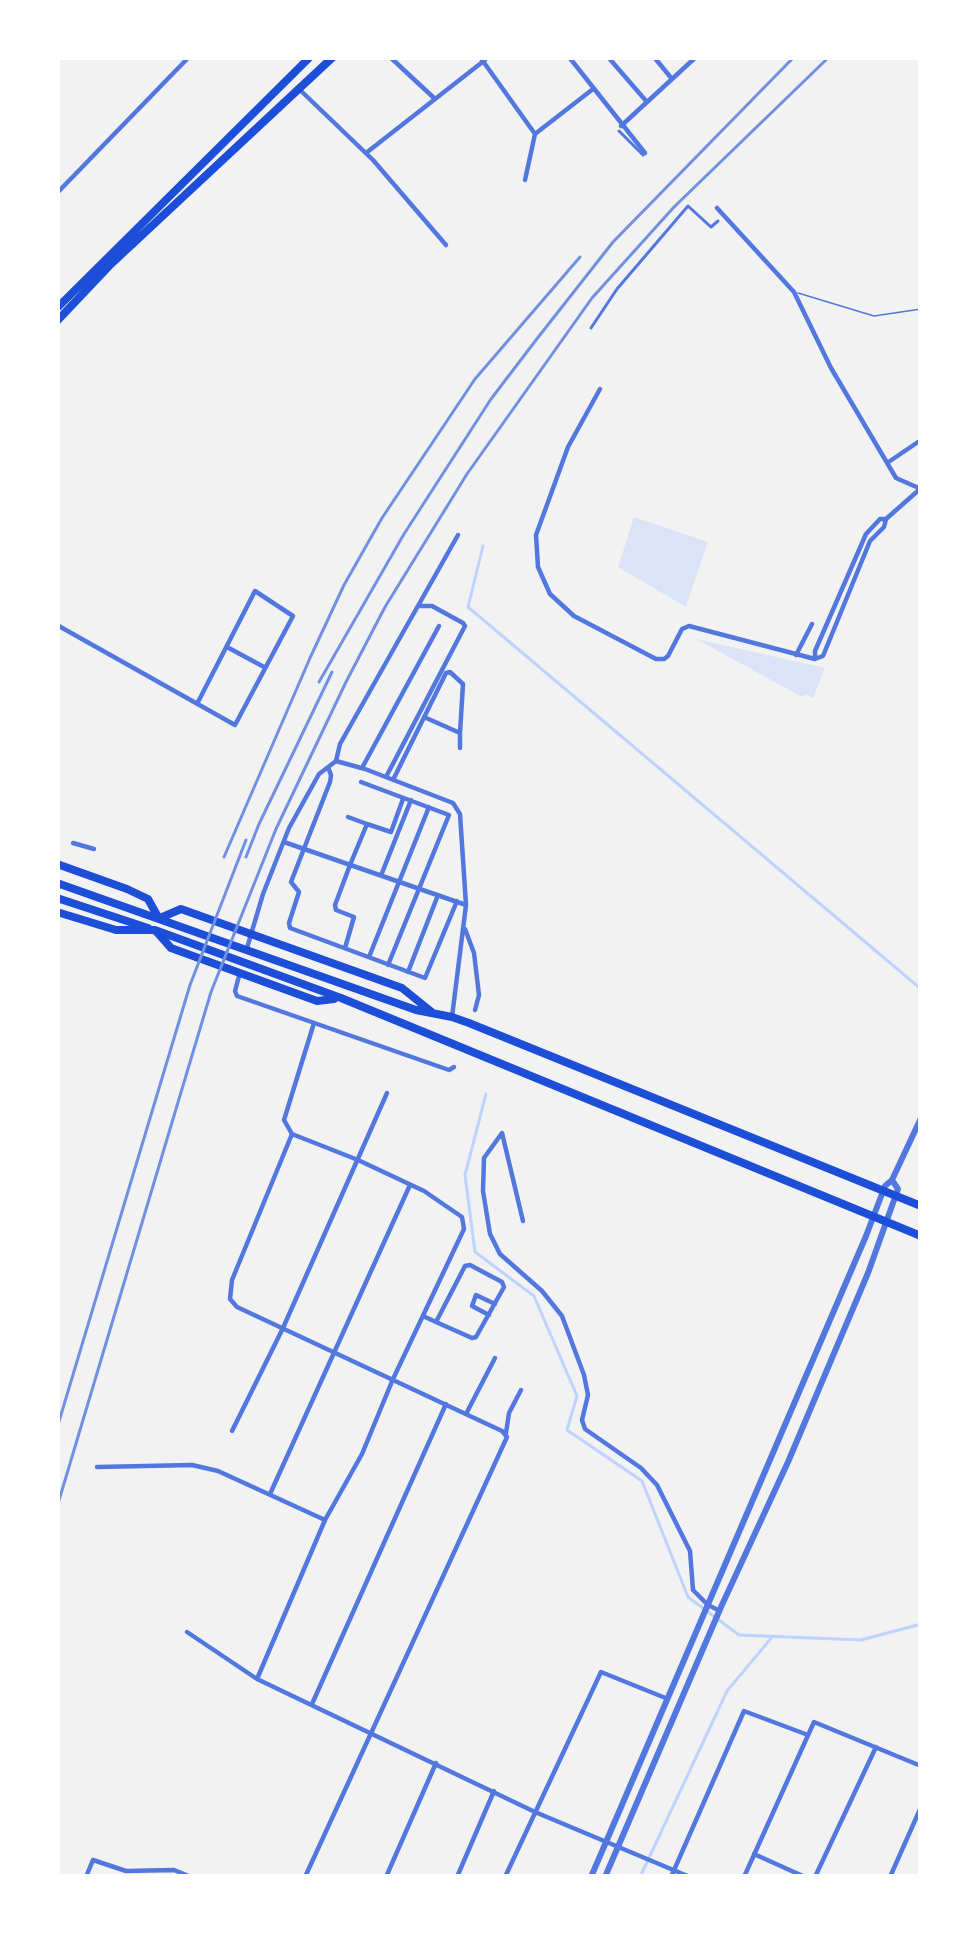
<!DOCTYPE html>
<style>
body{margin:0}
#map{position:relative;width:978px;height:1934px;overflow:hidden;background:#f2f2f2;font-family:Signika,sans-serif}
canvas{display:block}
.frame{position:absolute;inset:0;border:60px solid #fff;pointer-events:none}
</style>
<div id="map">
<canvas width="978" height="1934"></canvas>
<div class="frame"></div>
</div>
<script>
const context = document.querySelector('canvas').getContext('2d');
context.lineJoin = 'round';
function paint(path, color) {
  context.fillStyle = color;
  context.fill(path, 'evenodd');
}
function toPath(rows) {
  const path = new Path2D();
  for (const r of rows) {
    path.moveTo(r[0], r[1]);
    for (let i = 2; i < r.length; i += 2) path.lineTo(r[i], r[i + 1]);
  }
  return path;
}
function strokePath(path, color, width, dash) {
  context.strokeStyle = color;
  context.lineWidth = width;
  context.lineCap = dash ? 'butt' : 'round';
  context.setLineDash(dash || []);
  context.stroke(path);
}
paint(toPath([
 [634,517,708,542,686,607,618,567],
 [696,639,825,668,813,698,805,694,802,697]
]), '#dbe4f7');
strokePath(toPath([
 [483,546,468,607,921,989],
 [486,1094,465,1175,475,1252,534,1296,577,1396,567,1430,642,1481,688,1597,739,1635,861,1640,921,1624],
 [640,1877,727,1691,773,1636]
]), '#bfd3fe', 3);
strokePath(toPath([
 [798,293,874,316,921,309]
]), '#5277de', 1.5);
strokePath(toPath([
 [619,131,643,155],
 [591,328,617,289,688,206,711,227,718,221]
]), '#5277de', 3);
strokePath(toPath([
 [390,57,434,98],
 [480,57,535,134,525,180],
 [569,57,645,153],
 [608,57,647,102],
 [654,57,672,79],
 [299,89,373,160,446,245],
 [621,126,696,57],
 [535,134,593,89],
 [366,153,485,60],
 [57,193,189,57],
 [717,208,794,292,831,368,896,478,921,489],
 [600,389,568,447,536,535,538,567,550,594,574,616,656,659,664,659,668,656,682,629,689,626,815,659],
 [887,463,921,440],
 [886,519,880,519,866,534,815,651,815,659,823,656,870,541,884,527,886,519,920,489],
 [57,625,235,725,293,616,255,591,197,704],
 [227,647,264,667],
 [796,655,812,624],
 [460,733,460,748],
 [336,761,365,769,453,803,460,814,466,905,452,1017],
 [328,767,331,775,330,782,291,882,299,892,289,923,290,928,425,978,457,901],
 [362,768,439,626],
 [386,777,465,626,463,623,432,606,419,606],
 [393,780,446,673,450,672,463,684,460,733,424,717],
 [361,782,449,815,388,965],
 [348,817,367,824],
 [284,842,466,905],
 [73,843,94,849],
 [382,873,411,800],
 [465,929,474,953,479,995,475,1010],
 [247,948,263,894,289,828,319,774,336,761,340,744,458,535],
 [345,948,354,917,336,910,335,905,350,865,367,824,391,832,403,799],
 [369,957,429,807],
 [408,972,438,895],
 [239,976,235,991,237,996,449,1070,454,1067],
 [523,1221,502,1133,484,1158,483,1191,490,1234,500,1254,542,1291,562,1316,584,1375,588,1395,582,1420,585,1429,641,1468,657,1485,690,1551,693,1590,708,1605,720,1611],
 [489,1315,472,1306,476,1295,495,1304],
 [423,1316,436,1322,472,1338,476,1337,504,1287,502,1282,470,1265,465,1266,436,1322],
 [466,1414,495,1358],
 [232,1431,283,1328,387,1093],
 [506,1433,509,1413,521,1390],
 [97,1467,192,1465,218,1471,325,1520],
 [270,1494,410,1185],
 [187,1632,257,1679,535,1812,690,1877],
 [257,1679,325,1520,362,1454,393,1379,464,1229,462,1217,424,1191,358,1160,292,1134],
 [312,1704,446,1404],
 [754,1854,805,1877],
 [86,1877,93,1860,126,1871,174,1870,191,1877],
 [305,1877,507,1437,502,1431,237,1307,230,1299,232,1280,292,1134,284,1120,314,1023],
 [386,1877,436,1763],
 [457,1877,494,1791],
 [505,1877,601,1672,668,1699],
 [671,1877,744,1711,808,1735],
 [744,1877,814,1722,921,1766],
 [815,1877,876,1747],
 [890,1877,921,1807]
]), '#5277de', 4.5);
strokePath(toPath([
 [591,1877,866,1236,885,1186,892,1180,921,1118],
 [605,1877,721,1607,788,1462,868,1273,898,1189,892,1180]
]), '#5277de', 6);
strokePath(toPath([
 [57,308,310,57],
 [57,321,111,264,333,57],
 [57,864,127,889,148,899,158,917],
 [57,883,416,1010,452,1017,469,1023,921,1206],
 [57,898,148,928],
 [57,912,116,930,155,930,341,998,921,1236],
 [160,918,181,909,402,988,433,1013],
 [156,931,171,948,317,1001,334,999]
]), '#1d4ed8', 8);
strokePath(toPath([
 [319,682,404,534,491,399,536,340,613,242,794,57],
 [224,857,310,658,344,585,382,518,475,379,580,257],
 [246,857,259,824,332,672],
 [57,1428,190,985,246,840],
 [57,1507,211,992,276,829,346,682,385,607,467,474,592,298,674,207,829,57]
]), '#7290e2', 3);
</script>
